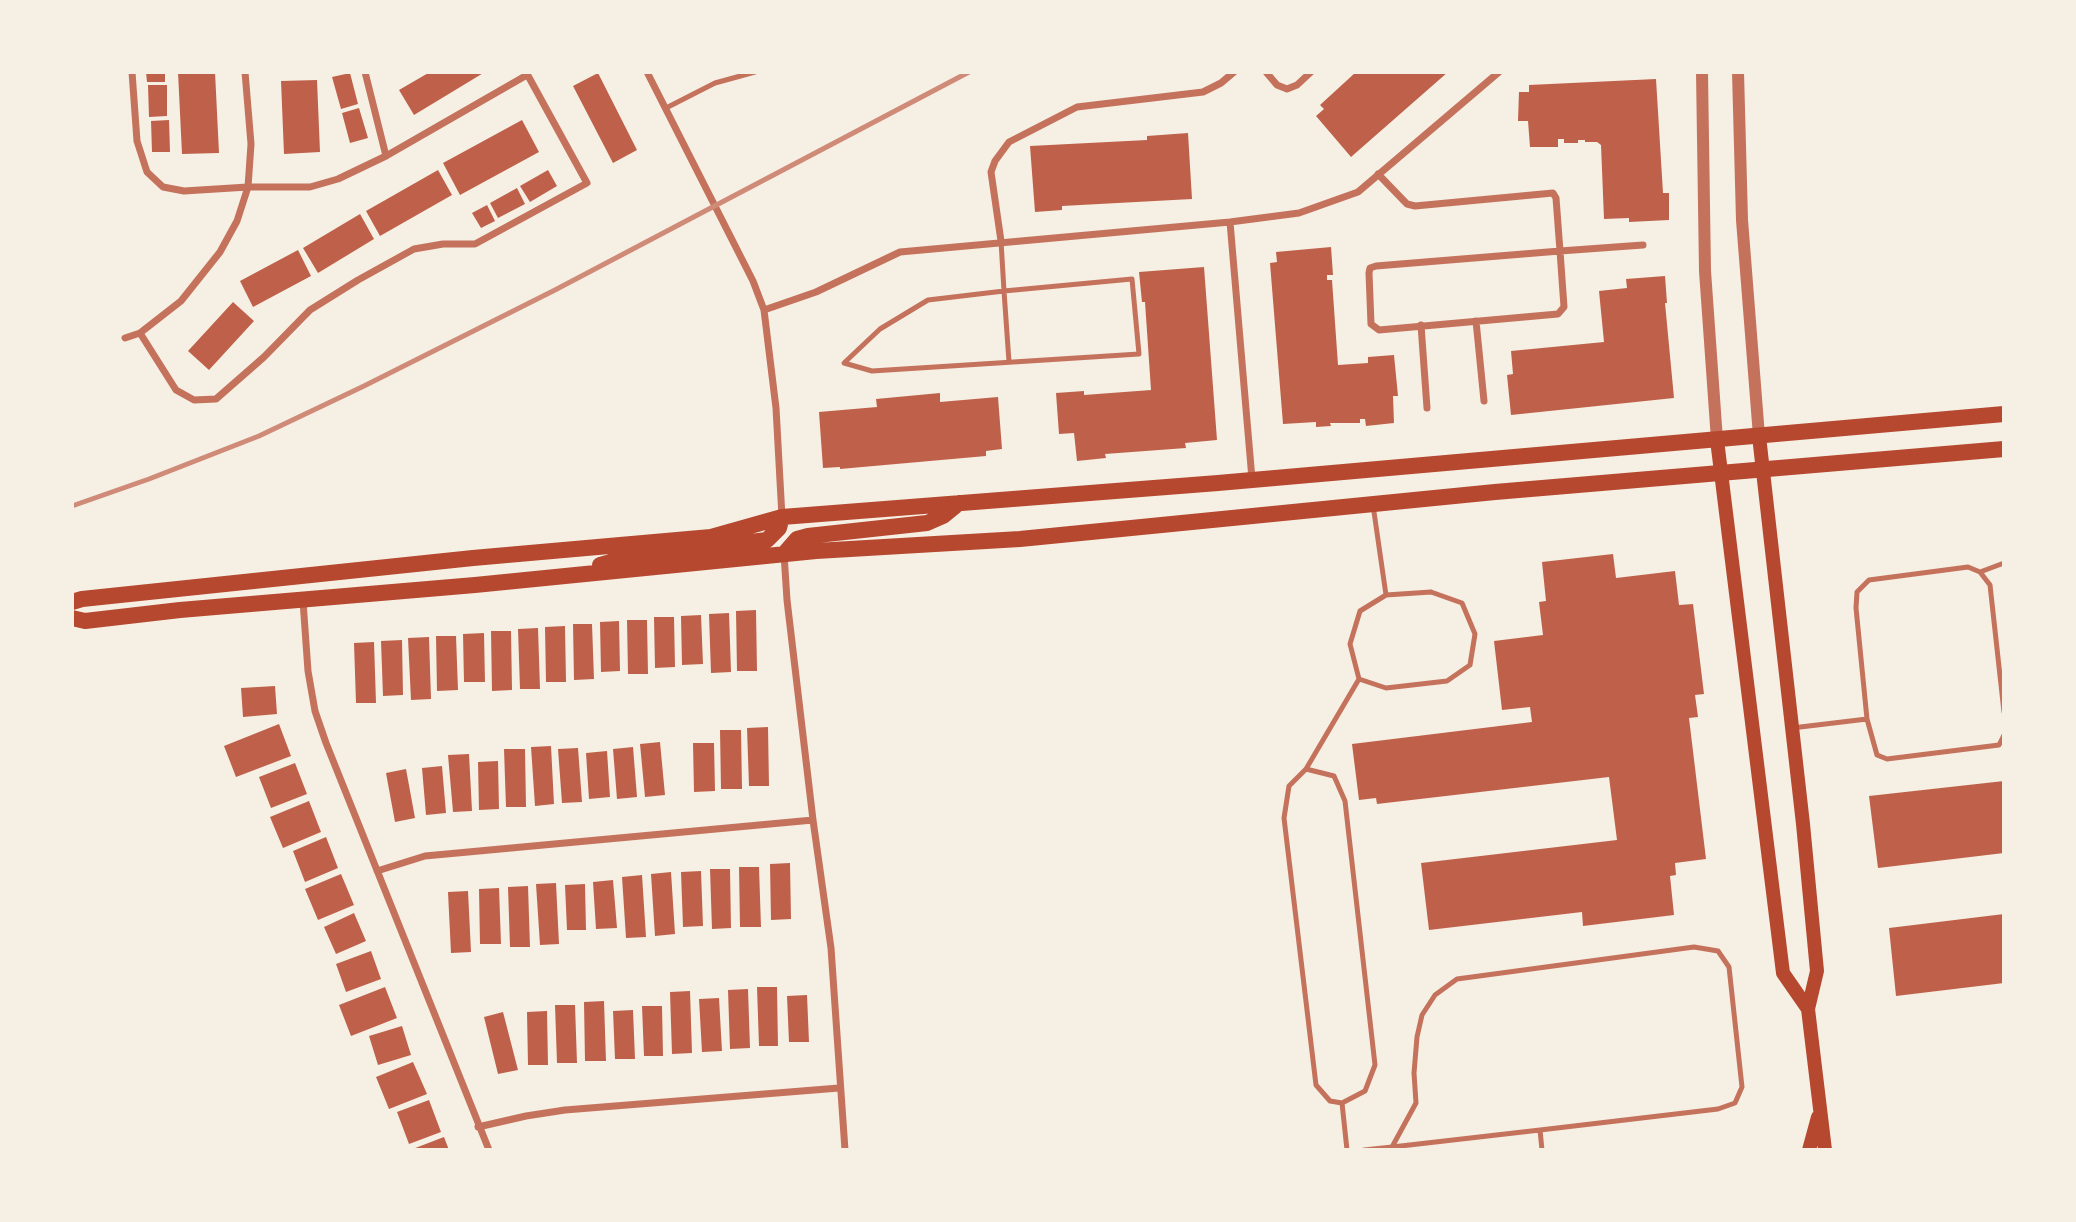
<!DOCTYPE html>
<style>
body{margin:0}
#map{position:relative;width:2076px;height:1222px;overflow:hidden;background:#f6efe4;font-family:Barlow,sans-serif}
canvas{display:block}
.frame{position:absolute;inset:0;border:74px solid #f6efe4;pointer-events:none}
</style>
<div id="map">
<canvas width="2076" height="1222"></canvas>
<div class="frame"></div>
</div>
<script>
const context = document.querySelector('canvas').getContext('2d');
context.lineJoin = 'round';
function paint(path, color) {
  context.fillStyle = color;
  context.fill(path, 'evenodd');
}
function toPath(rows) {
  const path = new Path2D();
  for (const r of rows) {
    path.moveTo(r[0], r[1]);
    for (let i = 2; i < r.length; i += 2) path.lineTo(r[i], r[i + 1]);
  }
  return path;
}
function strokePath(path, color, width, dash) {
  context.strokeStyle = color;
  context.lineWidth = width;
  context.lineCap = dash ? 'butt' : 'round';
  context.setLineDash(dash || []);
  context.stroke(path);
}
paint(toPath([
 [146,72,165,72,165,82,147,82],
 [178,72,215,72,219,153,182,154],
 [430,72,485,72,414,115,399,90],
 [1356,72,1448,72,1351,157,1316,116,1324,109,1320,105],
 [350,73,358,104,341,109,332,77],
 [598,73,637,150,613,163,573,86],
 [1656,79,1663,193,1669,193,1669,220,1629,222,1629,218,1604,219,1601,145,1597,142,1585,142,1585,140,1578,140,1578,143,1564,143,1564,139,1558,139,1558,147,1530,147,1528,121,1518,121,1519,92,1529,92,1529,85],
 [317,80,320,152,284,154,281,81],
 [148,85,167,85,167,116,149,117],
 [359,108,368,138,350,143,342,113],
 [169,120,170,152,152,152,151,121],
 [522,120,539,152,460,195,443,163],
 [1188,133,1192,199,1062,206,1062,210,1035,212,1030,146,1147,140,1147,136],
 [438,170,452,195,380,236,366,211],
 [548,170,557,186,530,202,520,186],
 [517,188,525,204,498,218,490,203],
 [487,205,495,221,481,228,472,213],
 [360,214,374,239,318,273,303,248],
 [1331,247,1333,275,1327,275,1327,280,1332,280,1338,365,1368,363,1368,357,1394,355,1398,396,1393,396,1394,423,1366,426,1365,419,1360,419,1360,423,1330,423,1331,426,1316,427,1316,422,1283,424,1270,263,1277,262,1276,252],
 [298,250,311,276,253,307,240,281],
 [1204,267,1217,440,1185,443,1186,448,1105,454,1106,458,1077,461,1074,433,1059,434,1056,393,1084,391,1084,395,1151,390,1145,302,1142,302,1139,272],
 [1665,276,1667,303,1665,303,1674,398,1511,415,1507,375,1513,374,1511,351,1604,342,1599,291,1627,288,1626,279],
 [233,302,254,321,209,370,188,351],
 [940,393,940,402,998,397,1002,449,986,451,986,456,840,469,840,467,823,468,819,412,877,407,876,399],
 [1613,554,1616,578,1675,571,1679,605,1693,604,1704,694,1695,695,1698,717,1689,718,1706,859,1675,863,1676,875,1670,876,1674,915,1583,926,1582,912,1429,930,1421,863,1617,840,1609,777,1377,804,1376,798,1359,800,1352,744,1532,722,1530,707,1502,710,1494,641,1543,635,1539,602,1546,601,1542,562],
 [756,610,757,671,737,671,736,611],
 [729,613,731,672,711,673,709,614],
 [701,615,703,664,682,665,681,616],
 [654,617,674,617,675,667,655,668],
 [627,620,647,620,648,674,628,674],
 [619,621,620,671,601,672,600,622],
 [573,624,592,624,594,679,574,680],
 [565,626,566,682,546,682,545,627],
 [538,628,540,689,520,689,518,629],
 [491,631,511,631,512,690,492,691],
 [484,633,485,682,464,682,463,634],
 [436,636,456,636,458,690,437,691],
 [429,637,431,699,411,700,408,638],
 [402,640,403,695,383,696,381,641],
 [374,642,376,703,356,703,354,643],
 [275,686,277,714,243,717,241,688],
 [279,724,291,756,236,777,224,746],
 [768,727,769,786,749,786,747,728],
 [720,730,741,730,742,789,721,789],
 [660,742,665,795,645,797,640,744],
 [693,743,714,743,715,791,694,792],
 [551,746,554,804,535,806,531,747],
 [633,747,637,797,617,799,613,749],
 [578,748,582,802,562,803,558,749],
 [504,749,525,749,526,807,506,807],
 [607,751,610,797,589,799,586,753],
 [469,754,472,811,453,812,448,755],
 [498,761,499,809,479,810,478,762],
 [295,763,307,794,271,808,259,777],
 [442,766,446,813,426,815,422,768],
 [406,769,415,818,395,822,386,773],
 [2004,781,2004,853,1878,868,1869,796],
 [309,801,321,832,283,848,270,817],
 [326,837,338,868,305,882,293,851],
 [790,863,791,919,771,920,770,864],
 [739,867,759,867,761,927,740,927],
 [710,869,730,869,731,928,712,929],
 [701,871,703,926,683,927,681,872],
 [671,872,675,934,655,936,651,874],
 [341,874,354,905,318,920,305,889],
 [642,875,646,937,626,938,622,877],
 [613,880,617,928,596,929,593,882],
 [556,883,559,944,540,945,536,884],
 [585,884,586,930,567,930,565,885],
 [528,886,530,947,510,947,508,887],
 [499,888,501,944,480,944,479,889],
 [468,891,471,952,451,953,448,892],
 [354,913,366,941,336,954,324,927],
 [2004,914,2004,983,1896,996,1889,928],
 [371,951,381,979,346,992,336,964],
 [385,987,397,1018,351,1036,339,1005],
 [757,987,777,987,778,1046,759,1046],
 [748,989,750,1048,730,1049,728,990],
 [690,991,692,1053,672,1054,670,992],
 [807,995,809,1042,789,1042,787,996],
 [719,998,722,1051,702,1052,699,999],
 [604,1001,606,1061,585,1061,584,1002],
 [555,1005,575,1005,577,1063,557,1063],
 [642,1006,662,1006,663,1056,644,1056],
 [633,1010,635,1059,615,1059,613,1011],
 [547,1011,548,1065,528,1065,527,1012],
 [503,1012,518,1070,498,1074,484,1017],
 [402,1026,411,1055,378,1065,369,1036],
 [413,1062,427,1094,389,1109,376,1077],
 [429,1100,441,1132,409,1144,397,1112],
 [444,1137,449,1150,410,1150]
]), '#bf614a');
strokePath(toPath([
 [666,108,715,83,755,72],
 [1001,241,1004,291,928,300,880,329,844,363,872,371,1139,354,1132,279,1004,291,1009,362],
 [1373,505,1386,595],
 [1980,572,2004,563],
 [1431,592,1462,603,1475,634,1470,665,1447,681,1386,688,1359,679,1350,644,1360,611,1386,595,1431,592],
 [2004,712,1990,585,1980,572,1968,567,1869,580,1857,592,1856,608,1867,719,1877,755,1887,759,1999,745,2004,735],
 [1792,728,1867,719],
 [1306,769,1334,776,1345,801,1375,1065,1365,1091,1342,1103,1330,1101,1316,1085,1284,818,1289,786,1306,769,1359,679],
 [1342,1103,1347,1150],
 [1540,1130,1542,1150],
 [1364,1150,1392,1147,1540,1130,1718,1109,1735,1103,1742,1087,1729,967,1718,951,1694,947,1457,979,1435,995,1422,1015,1417,1037,1414,1073,1416,1103,1392,1147]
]), '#c5725c', 5);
strokePath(toPath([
 [132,72,137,141,147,172,163,187,184,191,248,187,310,187,338,179,386,156,527,75],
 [365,72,386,156],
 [647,72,753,281,764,310,776,408,782,517],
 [1266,72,1277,85,1287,89,1297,85,1311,72],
 [1378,174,1407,204,1415,206,1553,193,1556,198,1560,251,1564,307,1558,314,1379,330,1371,324,1369,273,1370,268,1376,266,1560,251,1643,245],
 [1230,222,1252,479],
 [1001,241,991,172,995,161,1009,142,1077,107,1203,92,1221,83,1234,72],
 [764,310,816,292,900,252,1230,222,1299,213,1358,192,1499,72],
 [1476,321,1484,401],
 [1421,325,1427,408],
 [140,333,176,390,194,400,216,399,264,357,310,310,358,280,414,249,443,244,475,244,587,183,526,72],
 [125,338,140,333,181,301,220,252,237,221,248,187,251,144,245,72],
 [784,554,787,600,813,820,831,948,845,1150],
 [303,601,308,671,315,711,326,743,489,1150],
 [377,871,425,856,813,820],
 [478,1127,526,1116,565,1110,839,1088]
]), '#c5725c', 7);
strokePath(toPath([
 [1702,72,1705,271,1717,440],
 [1738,72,1742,220,1759,436]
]), '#c5725c', 12);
strokePath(toPath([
 [1759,436,1803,824,1817,971,1808,1009,1825,1150],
 [1717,440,1783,973,1808,1009],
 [1809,1150,1818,1117]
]), '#b5482f', 14);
strokePath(toPath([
 [784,554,797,539,808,536,927,523,943,516,959,503],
 [600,565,629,557,767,540,779,528,782,517],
 [72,602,82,599,473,558,711,537,782,517,1218,483,2004,414],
 [72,618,85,621,180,610,475,585,816,551,1020,539,1495,492,2004,449]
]), '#b5482f', 16);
strokePath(toPath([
 [72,506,149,479,259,436,364,386,555,290,969,72]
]), '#cf8b77', 5);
</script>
